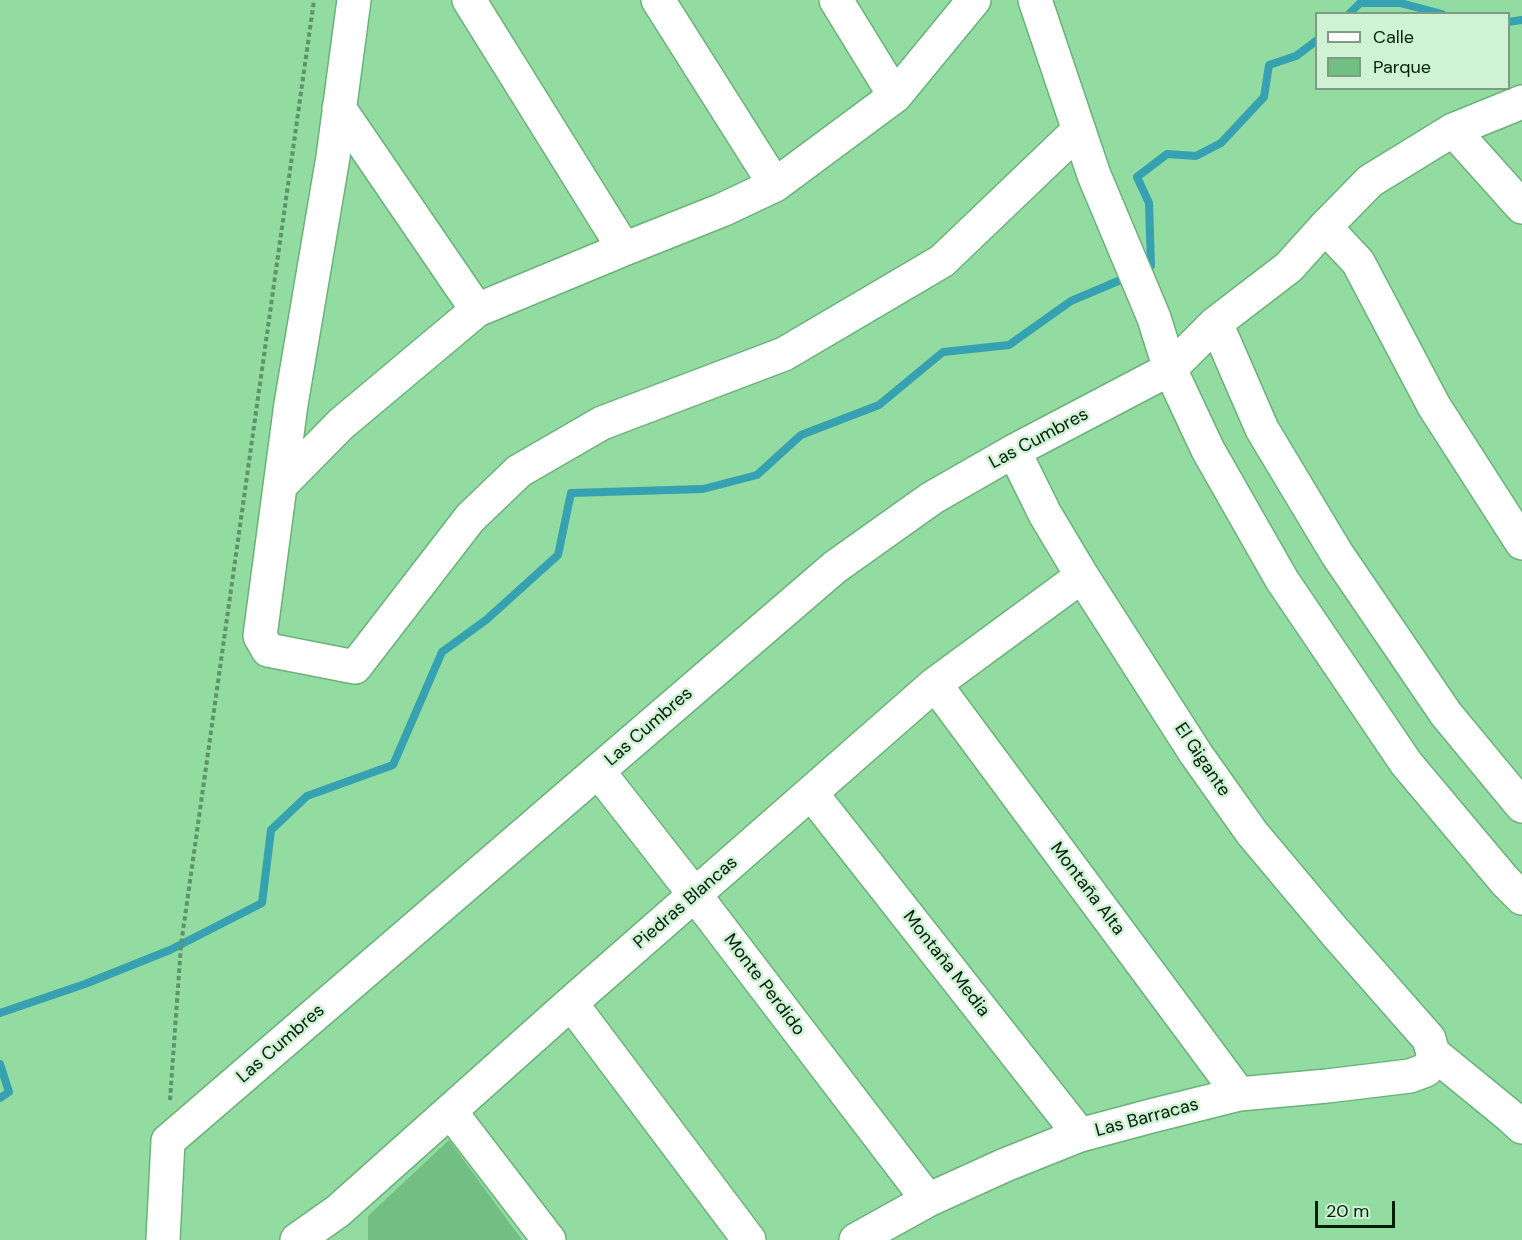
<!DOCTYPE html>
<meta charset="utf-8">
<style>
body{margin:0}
#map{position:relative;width:1522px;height:1240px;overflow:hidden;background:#92dba1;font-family:"DM Sans",sans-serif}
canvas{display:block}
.legend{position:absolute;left:1315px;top:12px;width:195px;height:78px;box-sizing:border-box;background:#cff2d4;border:2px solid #7d9d83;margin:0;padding:8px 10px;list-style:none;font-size:18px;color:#011e09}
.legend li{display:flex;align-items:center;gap:12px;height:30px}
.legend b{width:30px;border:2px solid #7d9d83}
.scale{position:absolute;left:1315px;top:1201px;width:80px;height:27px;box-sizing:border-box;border:3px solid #011e09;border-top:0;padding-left:8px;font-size:18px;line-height:21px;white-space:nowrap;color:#011e09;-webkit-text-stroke:4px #cff2d4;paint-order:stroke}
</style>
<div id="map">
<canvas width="1522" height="1240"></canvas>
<ul class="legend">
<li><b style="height:8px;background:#fff"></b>Calle</li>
<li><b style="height:16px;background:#71bf82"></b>Parque</li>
</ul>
<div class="scale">20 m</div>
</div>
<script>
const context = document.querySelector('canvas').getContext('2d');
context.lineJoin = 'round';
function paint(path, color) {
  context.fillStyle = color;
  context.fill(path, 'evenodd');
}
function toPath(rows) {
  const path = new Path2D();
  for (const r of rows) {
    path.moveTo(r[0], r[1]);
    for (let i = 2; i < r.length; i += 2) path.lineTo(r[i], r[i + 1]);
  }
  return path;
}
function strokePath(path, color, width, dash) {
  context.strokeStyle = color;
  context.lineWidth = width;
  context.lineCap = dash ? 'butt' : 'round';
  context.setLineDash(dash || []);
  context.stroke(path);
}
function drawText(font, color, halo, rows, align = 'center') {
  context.font = font + ' "DM Sans",sans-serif';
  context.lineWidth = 5;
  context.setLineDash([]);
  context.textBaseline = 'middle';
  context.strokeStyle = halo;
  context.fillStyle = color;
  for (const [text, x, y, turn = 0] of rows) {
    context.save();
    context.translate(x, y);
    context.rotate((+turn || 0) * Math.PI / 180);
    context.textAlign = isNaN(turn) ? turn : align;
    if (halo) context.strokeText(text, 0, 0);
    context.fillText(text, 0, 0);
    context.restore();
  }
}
paint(toPath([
 [449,1140,522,1240,368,1240,368,1216]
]), '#71bf82');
strokePath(toPath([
 [1349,14,1360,3,1400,3,1442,14],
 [1508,22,1522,20],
 [1141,270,1151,266,1149,203,1137,177,1167,154,1196,156,1221,143,1264,97,1269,65,1296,56,1316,41],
 [0,1013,85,984,170,950,262,903,271,830,307,796,393,765,442,652,486,620,558,555,571,493,703,489,757,475,801,435,879,405,943,352,1009,345,1071,301,1130,276],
 [0,1064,9,1092,0,1098]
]), '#36a1b1', 8);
const minor = toPath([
 [354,0,333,157,291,404,260,636,268,650,355,667,470,518,519,471,602,423,784,354,942,261,1079,130],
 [469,0,624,249],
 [658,0,775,185],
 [836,0,895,96],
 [1035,0,1094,175,1154,318,1170,369,1208,450,1282,580,1406,763,1505,881,1522,898],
 [339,108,477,310],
 [1453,130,1522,207],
 [1325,227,1358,262,1434,406,1522,543],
 [1216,323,1262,429,1337,554,1446,714,1522,806],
 [280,486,341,424,477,310,624,249,722,210,775,185,895,96,974,0],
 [935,684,1239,1094],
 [598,771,695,895,928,1200],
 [811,793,1080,1135],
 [571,1003,749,1240],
 [1433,1053,1510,1116,1522,1127],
 [450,1111,549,1240],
 [163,1240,168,1141,835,567,932,498,1014,451,1170,369,1216,323,1289,267,1325,227,1370,181,1453,130,1522,102],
 [297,1240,338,1211,571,1003,935,684,1082,576],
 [856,1240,928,1200,1005,1165,1080,1135,1151,1116,1239,1094,1327,1086,1410,1076,1426,1070,1432,1062,1433,1053,1429,1039,1335,932,1252,833,1196,754,1082,576,1045,514,1014,451]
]);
strokePath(minor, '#6bb27a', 36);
strokePath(toPath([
 [170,1100,181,945,314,0]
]), '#5d9569', 4, [4.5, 3]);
strokePath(minor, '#fff', 33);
drawText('18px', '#011e09', '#cff2d4', [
 ["Las Cumbres",1039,439,-28],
 ["Las Cumbres",649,727,-41],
 ["El Gigante",1202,760,56],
 ["Montaña Alta",1087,889,53],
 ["Piedras Blancas",686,903,-41],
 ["Montaña Media",946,964,52],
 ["Monte Perdido",764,985,53],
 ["Las Cumbres",281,1044,-41],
 ["Las Barracas",1147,1118,-15]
]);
</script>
